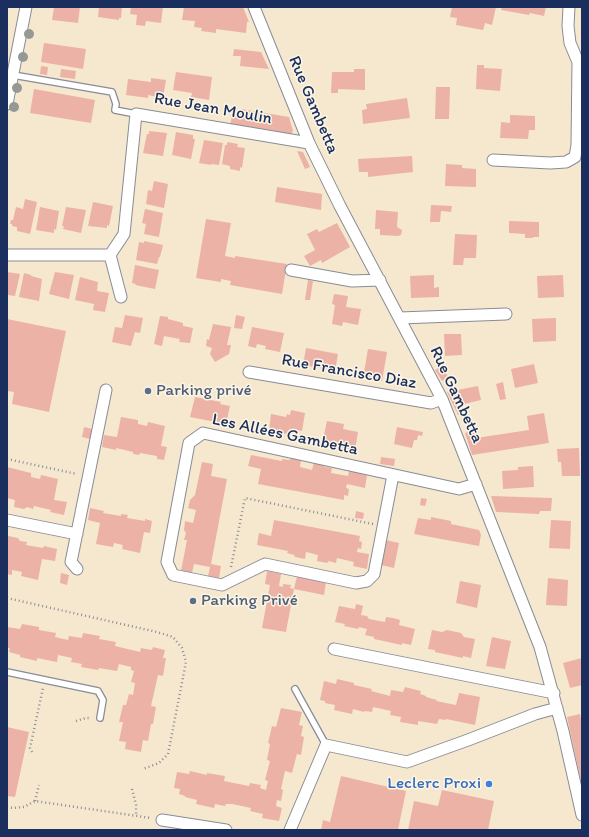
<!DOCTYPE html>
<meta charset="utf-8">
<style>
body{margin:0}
#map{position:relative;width:589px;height:837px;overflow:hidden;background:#f6e8cf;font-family:Itim,sans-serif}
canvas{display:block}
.frame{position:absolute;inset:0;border:8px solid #1b2f5e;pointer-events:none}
</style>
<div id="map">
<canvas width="589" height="837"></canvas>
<div class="frame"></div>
</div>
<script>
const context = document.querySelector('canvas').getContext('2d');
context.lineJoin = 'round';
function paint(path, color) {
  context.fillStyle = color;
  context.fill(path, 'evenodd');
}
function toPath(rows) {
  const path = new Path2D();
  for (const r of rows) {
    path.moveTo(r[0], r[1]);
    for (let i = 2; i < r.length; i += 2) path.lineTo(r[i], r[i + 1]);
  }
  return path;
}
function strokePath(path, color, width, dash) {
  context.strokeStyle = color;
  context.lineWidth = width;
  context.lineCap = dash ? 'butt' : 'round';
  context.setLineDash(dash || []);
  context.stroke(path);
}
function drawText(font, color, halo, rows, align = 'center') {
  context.font = font + ' Itim,sans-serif';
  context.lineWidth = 3;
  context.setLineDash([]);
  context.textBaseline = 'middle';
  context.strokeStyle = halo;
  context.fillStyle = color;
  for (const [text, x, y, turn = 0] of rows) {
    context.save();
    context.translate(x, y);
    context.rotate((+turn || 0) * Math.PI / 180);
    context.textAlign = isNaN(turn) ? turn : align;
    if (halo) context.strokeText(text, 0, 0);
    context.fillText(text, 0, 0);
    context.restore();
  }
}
paint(toPath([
 [54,7,80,7,78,23,52,20],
 [99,7,122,7,121,18,119,18,119,20,98,17],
 [131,7,163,7,161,23,146,21,145,26,136,25,137,15,130,14],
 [184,7,243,7,249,22,247,22,246,33,216,29,216,33,201,31,202,28,194,27,195,21,182,20],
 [452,7,496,7,492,25,485,23,483,30,456,25,457,18,450,17],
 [502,7,546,7,544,16,530,13,529,15,501,10],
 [44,43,86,49,83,69,41,62],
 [234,49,261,52,269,69,240,66,241,56,233,56],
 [477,65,484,65,484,68,502,69,500,91,476,89],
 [41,66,48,67,47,75,40,74],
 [61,69,76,71,75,79,60,77],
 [354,69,365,69,365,90,338,89,338,93,331,93,332,72,354,72],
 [176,72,212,77,209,100,191,97,192,93,173,90],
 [151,78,166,80,163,98,148,95,148,98,126,95,128,79,151,82],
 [436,87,450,87,449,119,435,119],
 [34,89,95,100,91,123,30,113],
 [407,98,410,118,363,124,362,110,367,109,366,104],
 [241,109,289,117,293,131,290,136,280,134,280,132,251,127,251,129,230,126,233,110,241,111],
 [510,115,535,116,535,130,529,130,528,139,500,138,501,122,510,123],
 [149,131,167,133,163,156,143,153,147,134,149,134],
 [176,132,193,135,193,139,195,139,191,159,172,155],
 [204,140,223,143,219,165,211,164,211,165,199,163],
 [227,142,238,144,237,147,245,148,242,168,240,167,240,171,230,169,230,166,222,164,225,145,227,145],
 [297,151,303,152,310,167,305,169],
 [412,156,413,172,368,177,368,172,359,172,358,159],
 [446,164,462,165,462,168,476,169,476,187,445,186],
 [154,181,168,184,164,208,146,204,148,190,152,191],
 [277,187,322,194,321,210,275,202],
 [25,199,37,202,30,234,17,231,17,227,12,226,12,224,10,224,11,220,13,220,16,207,23,209],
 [93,202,113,206,109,226,107,225,107,228,88,226],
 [431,205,452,206,451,212,441,211,440,222,430,222],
 [40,207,59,211,56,230,54,229,54,233,36,230],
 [66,207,86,210,81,233,63,229,64,226,62,226],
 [145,209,163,213,159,237,144,234,146,224,142,223],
 [376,210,398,212,397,227,402,230,401,235,398,236,380,235,380,229,375,229],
 [206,219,231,223,225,256,235,258,235,256,287,264,282,294,230,285,231,281,221,279,221,282,196,278],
 [509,221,539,222,539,237,533,237,533,238,525,238,525,234,509,233],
 [337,223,350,247,322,263,321,260,310,266,304,256,315,250,307,234,317,229,319,232],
 [455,234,477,235,476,258,464,258,463,265,453,265],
 [144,241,163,245,160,257,159,257,157,264,136,260,139,242,144,243],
 [135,265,159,270,155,289,135,285,136,284,132,283],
 [7,272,20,274,15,296,8,295,8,298],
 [55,272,74,275,69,299,49,294],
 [24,273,31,275,31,276,42,279,39,301,19,297],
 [434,275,434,288,439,287,439,297,411,298,410,276],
 [563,275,564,297,538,298,537,276],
 [80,277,98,282,97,291,109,293,105,312,93,310,94,304,75,300],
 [308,280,313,281,310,300,305,300],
 [334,294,348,296,346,307,361,309,358,325,343,322,342,326,332,324,335,305,332,304],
 [125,315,143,318,140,333,135,332,131,346,112,342,115,327,122,328],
 [236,315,245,317,242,329,234,328],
 [160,316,168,317,168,319,183,323,183,326,193,328,190,343,179,342,180,339,164,336,162,346,154,344],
 [556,318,556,341,533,342,532,319],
 [7,319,66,331,49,412,12,404,14,392,7,391],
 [213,324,231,327,227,345,231,345,229,354,215,362,210,354,212,348,206,346,207,339,209,340],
 [252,327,284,333,280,352,265,349,266,346,257,344,256,348,248,346],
 [444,334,461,334,462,355,445,356],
 [306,348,338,354,335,371,303,365],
 [368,349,387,352,382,381,363,378],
 [534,364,538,383,515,388,511,369],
 [442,366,448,377,442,381,435,370],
 [503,382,506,399,500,400,496,384],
 [478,386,481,400,460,405,464,414,458,415,447,392],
 [195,397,221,402,220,404,230,406,226,424,190,417],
 [291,410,305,413,302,431,293,429,292,435,269,431,271,414,286,417,287,414,290,415],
 [544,413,549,443,472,455,465,433,473,430,476,438,529,430,527,416],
 [121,417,138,420,138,424,147,426,148,422,165,426,161,446,167,447,164,460,157,459,157,456,140,453,139,455,133,454,133,452,116,448,116,450,102,447,104,435,117,437],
 [327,421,344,424,343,429,358,432,355,450,322,444],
 [84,427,92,429,90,439,82,437],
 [397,427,423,432,422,436,418,435,417,440,414,440,412,448,394,444],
 [579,448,580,476,562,476,561,462,558,462,557,449],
 [251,455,282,461,282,459,289,460,292,458,301,460,300,467,312,470,314,462,323,464,325,467,332,468,331,473,348,476,349,471,367,475,365,488,347,484,346,488,349,489,348,496,344,495,344,500,258,484,261,469,248,466],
 [381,457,395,459,394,466,380,464],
 [202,462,213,464,211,476,227,479,211,564,221,566,219,578,208,576,210,567,194,564,192,573,181,571,187,540,184,540,186,533,184,530,185,521,193,523,196,510,188,508,190,500,195,495],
 [533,466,534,487,503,489,502,471,518,470,518,467],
 [7,467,31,473,31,477,40,479,41,475,58,479,54,500,67,502,64,515,50,512,51,510,34,506,33,509,27,507,24,509,14,507,15,500,7,498],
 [491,496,552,498,551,511,540,511,539,514,496,512],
 [421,498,427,499,425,506,420,505],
 [90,508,104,511,103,513,121,516,121,514,128,515,127,518,145,521,145,519,152,521,150,533,144,532,140,553,122,549,123,545,114,543,113,547,96,544,100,523,88,520],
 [356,511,364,513,363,519,355,518],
 [431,517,451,521,451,524,479,530,481,535,479,546,414,534,418,518,431,520],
 [274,520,360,536,359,541,362,542,361,549,358,548,357,552,369,554,367,569,353,566,354,562,337,558,336,563,329,561,327,563,317,561,318,555,306,552,305,559,295,557,294,555,287,553,288,551,257,545,259,533,271,536],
 [551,520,571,521,570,549,549,548],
 [8,536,18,538,20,541,27,542,26,545,43,548,44,546,57,549,55,561,42,559,38,580,21,576,22,572,12,570,12,575,7,574,7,542],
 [386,540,399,543,394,568,381,565],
 [267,571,281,574,279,586,283,587,283,584,291,585,290,588,294,589,286,632,262,628,270,585,265,584],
 [61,573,69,575,67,585,60,583],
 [297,576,326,582,324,595,294,589],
 [548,578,568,580,567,606,546,605],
 [460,581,481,585,477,608,456,603],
 [356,604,363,606,361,615,367,616,369,619,385,622,386,617,393,618,400,620,399,625,415,629,411,645,402,643,402,645,374,639,374,637,365,635,367,629,359,627,358,629,344,626,345,624,335,622,339,606,355,609],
 [22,624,39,627,39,630,56,633,55,637,68,640,69,636,82,638,83,633,100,636,99,639,116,642,115,646,140,652,141,648,152,650,153,647,165,650,163,658,166,658,163,676,158,675,151,706,156,707,153,724,151,724,148,741,143,740,141,752,125,749,126,742,119,741,123,722,119,722,123,705,126,705,129,694,133,695,135,683,131,682,134,671,131,670,131,667,119,664,117,671,99,668,98,670,81,667,82,664,71,662,72,658,58,655,57,662,37,658,37,661,20,657,20,655,9,652,10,648,7,648,7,627,20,629],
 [432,630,442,632,447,630,461,633,464,637,475,639,471,658,463,656,463,658,435,652,435,650,428,649],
 [492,637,511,641,505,669,486,666],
 [582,658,582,685,570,688,563,663],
 [337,679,354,683,354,685,372,689,371,691,390,696,391,690,403,692,405,687,421,691,420,694,426,696,426,697,437,700,436,701,456,705,459,693,480,697,475,725,446,719,445,720,439,719,437,724,418,721,418,725,400,722,401,717,390,715,391,711,373,707,372,712,365,711,364,712,353,709,352,714,334,710,335,705,325,703,325,701,320,700,324,681,336,684],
 [281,708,302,712,299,725,303,726,301,736,304,737,301,755,297,754,292,773,285,771,281,789,283,790,281,801,277,800,276,806,282,808,279,821,262,818,263,814,250,811,251,808,232,804,226,804,225,806,215,804,214,808,196,804,197,800,185,797,185,796,179,794,180,789,174,788,177,772,189,774,190,771,207,775,207,773,225,776,224,781,249,786,250,783,261,785,260,788,266,790,268,781,265,780,270,761,267,760,270,744,268,743,272,726,276,727],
 [580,714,582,725,581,781,567,717],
 [7,727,29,732,15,797,7,796],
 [341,776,406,791,398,830,321,830,323,820,330,822],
 [442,790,494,801,488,830,408,830,414,801,438,806]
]), '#ecb2a5');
const service = toPath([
 [13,75,112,92,116,104,115,110,136,114],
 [7,672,98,691,103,700,100,718],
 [295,689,326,745]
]);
const minor = toPath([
 [254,7,309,143,340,206,442,399,540,647,563,731,582,815],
 [7,104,26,7],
 [493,160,550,163,566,162,575,157,577,145,578,62,570,43,568,26,569,7],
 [7,255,110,255,124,234,136,114,309,143],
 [110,255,121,297],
 [291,270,352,281,380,280],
 [400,318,506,314],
 [249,372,431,403,442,399],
 [393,475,374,574,367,581,356,583,265,564,222,585,173,575,167,562,189,443,203,433,459,489,476,484],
 [7,520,77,534],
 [77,569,71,562,106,390],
 [334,649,554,693],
 [162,820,226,830],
 [290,830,326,745,407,762,468,740,535,714,557,708]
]);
strokePath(service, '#888c96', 8);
strokePath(minor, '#888c96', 13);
strokePath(toPath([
 [7,459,77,474],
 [231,567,245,498,373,524],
 [7,598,157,632,173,637,182,648,186,662,168,754,159,763,143,769],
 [76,721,86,718,91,718],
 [32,752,30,748,43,688],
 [132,789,136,805,136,816],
 [35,801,39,785],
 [7,807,13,808,24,807,35,801,151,818]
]), '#888c96', 2.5, [1, 3]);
strokePath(service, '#fff', 5.5);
strokePath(minor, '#fff', 11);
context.fillStyle = '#949994';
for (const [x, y] of [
 [29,34],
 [23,57],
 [17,88],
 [14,107]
]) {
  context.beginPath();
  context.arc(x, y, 5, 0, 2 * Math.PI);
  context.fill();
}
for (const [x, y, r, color] of [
 [148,391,4,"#5c6f8a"],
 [193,601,4,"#5c6f8a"],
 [489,784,4,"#3f7fe0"]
]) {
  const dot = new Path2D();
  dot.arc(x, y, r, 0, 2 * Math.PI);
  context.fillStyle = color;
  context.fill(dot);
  strokePath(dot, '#fcf5e5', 1.5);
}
drawText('17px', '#1b2f5e', '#fcf5e5', [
 ["Rue Gambetta",313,105,67],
 ["Rue Jean Moulin",213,109,10],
 ["Rue Francisco Diaz",349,372,10],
 ["Rue Gambetta",456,395,65],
 ["Les Allées Gambetta",285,435,12]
]);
drawText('17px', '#4e5e75', '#fcf5e5', [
 ["Parking privé",156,391],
 ["Parking Privé",201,601]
], 'left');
drawText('17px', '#366cbe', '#fcf5e5', [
 ["Leclerc Proxi",481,784]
], 'right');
</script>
